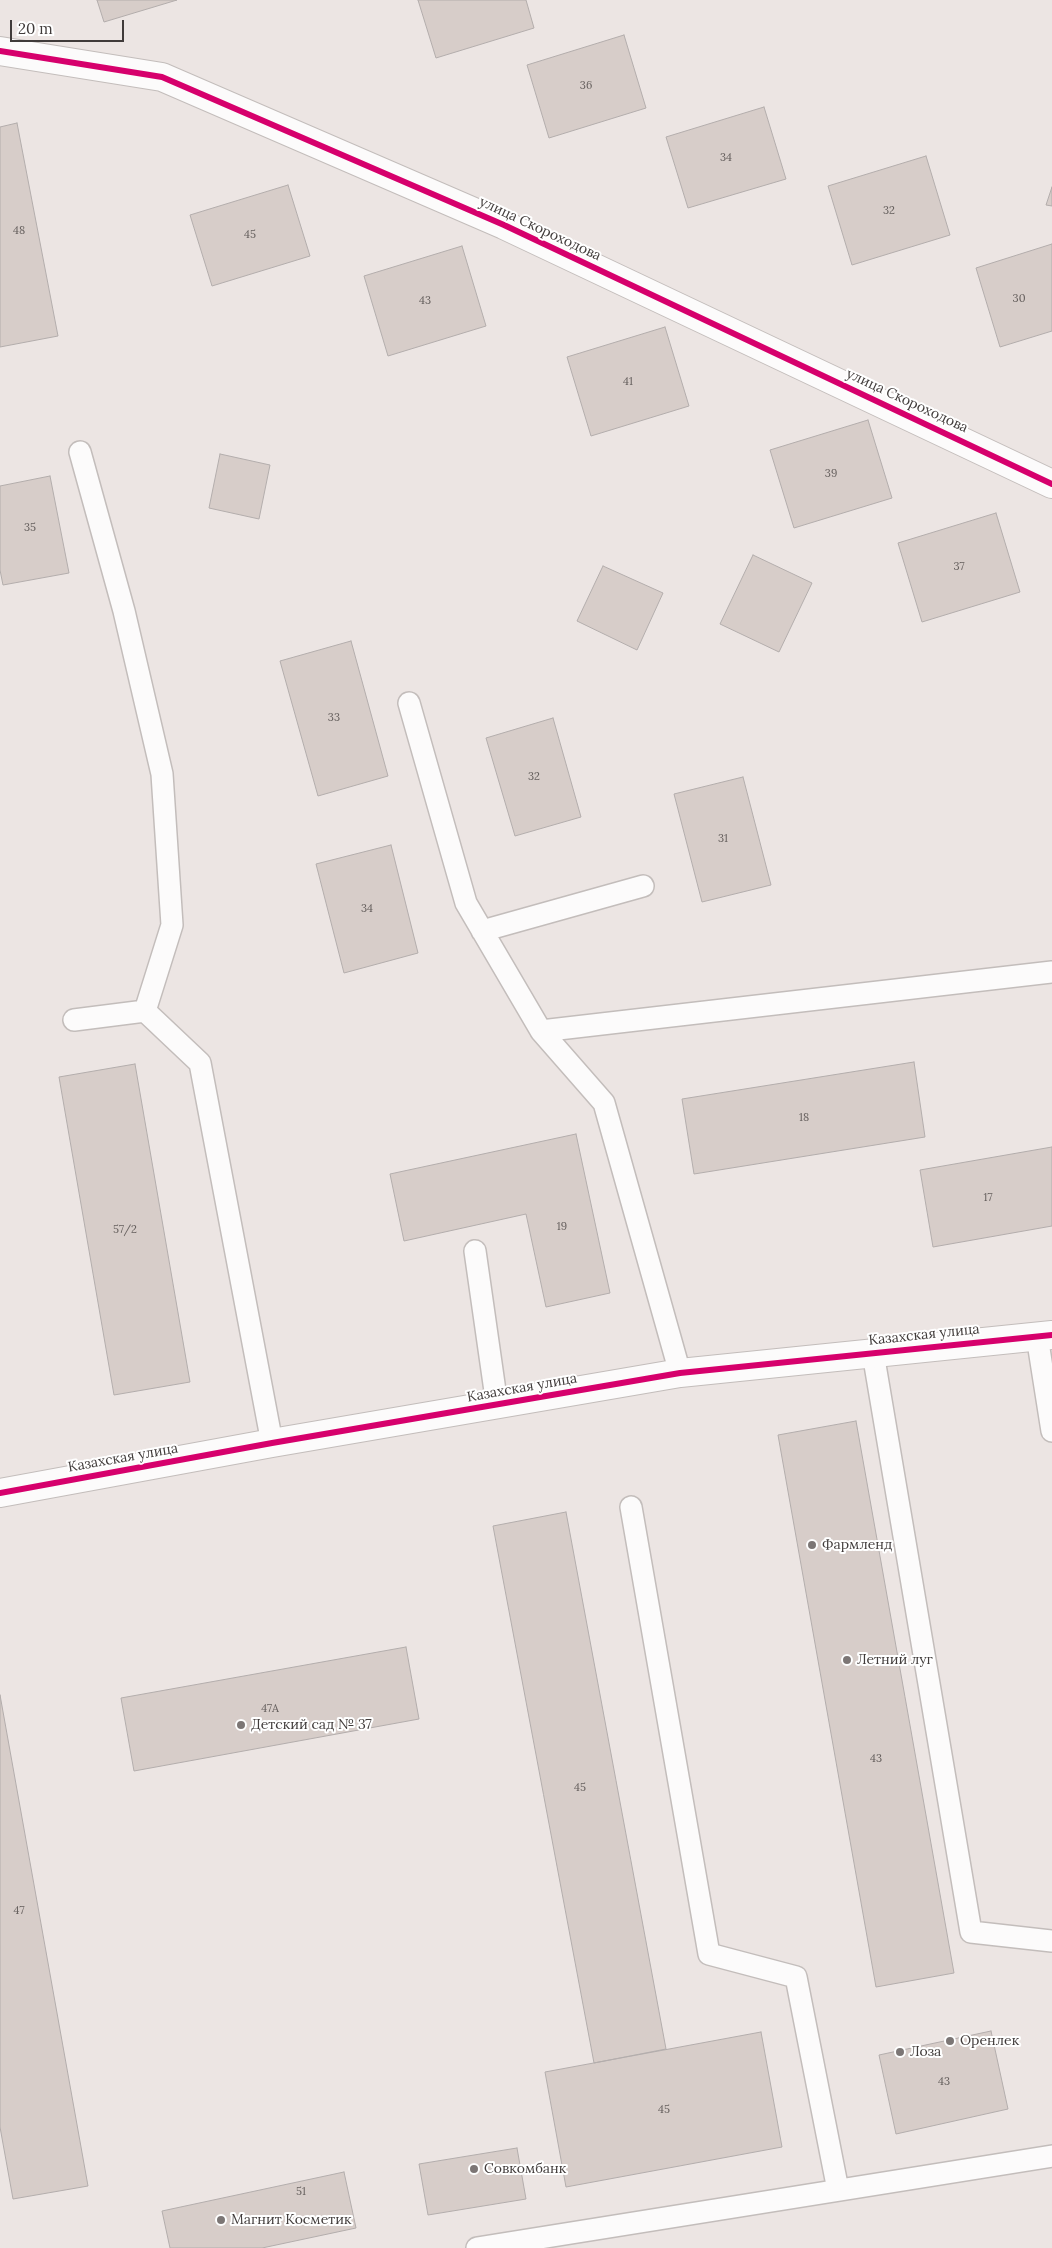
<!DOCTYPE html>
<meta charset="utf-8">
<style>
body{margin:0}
#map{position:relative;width:1052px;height:2248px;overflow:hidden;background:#ece5e3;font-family:Lora,serif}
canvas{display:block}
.scale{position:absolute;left:10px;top:20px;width:114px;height:22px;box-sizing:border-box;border:2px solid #403b3a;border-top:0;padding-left:6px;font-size:15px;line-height:18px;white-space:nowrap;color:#403b3a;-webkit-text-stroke:4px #fff;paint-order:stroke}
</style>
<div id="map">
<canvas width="1052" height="2248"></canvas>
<div class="scale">20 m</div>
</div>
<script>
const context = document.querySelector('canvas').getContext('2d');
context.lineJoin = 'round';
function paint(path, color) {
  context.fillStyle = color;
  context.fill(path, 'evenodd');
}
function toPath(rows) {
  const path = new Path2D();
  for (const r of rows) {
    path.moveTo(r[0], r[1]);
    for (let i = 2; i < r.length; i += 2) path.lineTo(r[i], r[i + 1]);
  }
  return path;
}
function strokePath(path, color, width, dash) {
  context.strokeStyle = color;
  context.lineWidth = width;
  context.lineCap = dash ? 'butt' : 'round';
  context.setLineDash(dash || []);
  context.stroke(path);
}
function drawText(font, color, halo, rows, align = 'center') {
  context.font = font + ' Lora,serif';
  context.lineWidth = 4;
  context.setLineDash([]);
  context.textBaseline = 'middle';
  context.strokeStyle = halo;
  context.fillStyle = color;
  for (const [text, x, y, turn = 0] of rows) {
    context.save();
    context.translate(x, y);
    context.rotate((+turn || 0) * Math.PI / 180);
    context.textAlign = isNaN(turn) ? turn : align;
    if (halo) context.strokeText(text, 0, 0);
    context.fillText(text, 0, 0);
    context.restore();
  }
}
const building = toPath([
 [97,0,177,0,104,22,97,0],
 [418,0,526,0,534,28,436,58,418,0],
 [624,35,646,108,549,138,527,65,624,35],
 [764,107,786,179,688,208,666,137,764,107],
 [17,123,58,336,0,347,0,127,17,123],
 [926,156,950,235,852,265,828,186,926,156],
 [288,185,310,256,212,286,190,215,288,185],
 [1052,187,1052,206,1046,205,1052,187],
 [1052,244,1052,331,1000,347,976,268,1052,244],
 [462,246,486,326,388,356,364,276,462,246],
 [665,327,689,406,591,436,567,357,665,327],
 [868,420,892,498,794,528,770,450,868,420],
 [220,454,270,465,259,519,209,508,220,454],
 [50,476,69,573,3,585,0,570,0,486,50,476],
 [996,513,1020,592,922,622,898,543,996,513],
 [753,555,812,583,779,652,720,624,753,555],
 [603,566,663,593,637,650,577,621,603,566],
 [351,641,388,776,318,796,280,661,351,641],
 [553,718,581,817,515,836,486,738,553,718],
 [743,777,771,885,702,902,674,794,743,777],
 [391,845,418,953,344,973,316,864,391,845],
 [914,1062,925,1137,694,1174,682,1099,914,1062],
 [135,1064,190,1382,114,1395,59,1077,135,1064],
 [576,1134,610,1293,546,1307,526,1214,404,1241,390,1174,576,1134],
 [1052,1147,1052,1226,933,1247,920,1170,1052,1147],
 [856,1421,954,1973,876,1987,778,1435,856,1421],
 [566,1512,666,2049,594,2063,493,1526,566,1512],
 [406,1647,419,1719,134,1771,121,1698,406,1647],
 [0,1695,88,2186,13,2199,0,2127,0,1695],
 [991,2031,1008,2109,896,2134,879,2055,991,2031],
 [761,2032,782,2147,566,2187,545,2072,761,2032],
 [517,2148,526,2199,428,2215,419,2164,517,2148],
 [344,2172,356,2228,262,2248,170,2248,162,2211,344,2172]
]);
paint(building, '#d7cdc9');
strokePath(building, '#b3adac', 1);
const lane = toPath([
 [80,452,124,611,162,774,172,925,145,1011],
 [409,703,466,903,541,1031,604,1103,680,1373],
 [482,931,643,886],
 [74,1020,145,1011,200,1063,272,1443],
 [541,1031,1052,972],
 [475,1251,497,1405],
 [1037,1336,1052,1431],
 [873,1353,971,1932,1052,1941],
 [631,1507,709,1954,796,1977,838,2190],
 [477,2248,1052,2156]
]);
const street = toPath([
 [0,51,162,77,504,225,1052,484],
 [0,1493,272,1443,680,1373,1052,1335]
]);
strokePath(lane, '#c3bdbb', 24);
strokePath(street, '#c3bdbb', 30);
strokePath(lane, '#fcfbfb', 21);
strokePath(street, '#fcfbfb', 28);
strokePath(toPath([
 [0,51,162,77,504,225,1052,484],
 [0,1493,272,1443,680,1373,1052,1335]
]), '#d6006c', 6);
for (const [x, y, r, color] of [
 [812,1545,5,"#7c7675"],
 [847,1660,5,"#7c7675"],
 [241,1725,5,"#7c7675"],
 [950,2041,5,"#7c7675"],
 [900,2052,5,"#7c7675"],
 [474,2169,5,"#7c7675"],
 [221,2220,5,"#7c7675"]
]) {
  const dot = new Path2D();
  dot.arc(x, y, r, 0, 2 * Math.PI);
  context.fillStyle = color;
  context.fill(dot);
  strokePath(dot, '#fff', 2);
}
drawText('11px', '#66605e', null, [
 ["36",586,86],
 ["34",726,158],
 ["32",889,211],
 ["48",19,231],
 ["45",250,235],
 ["30",1019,299],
 ["43",425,301],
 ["41",628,382],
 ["39",831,474],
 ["35",30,528],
 ["37",959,567],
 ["33",334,718],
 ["32",534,777],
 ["31",723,839],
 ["34",367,909],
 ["18",804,1118],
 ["17",988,1198],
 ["19",562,1227],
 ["57/2",125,1230],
 ["47А",270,1709],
 ["43",876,1759],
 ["45",580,1788],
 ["47",19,1911],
 ["43",944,2082],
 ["45",664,2110],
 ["51",301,2192]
]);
drawText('14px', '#403b3a', '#fff', [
 ["улица Скороходова",540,229,25],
 ["улица Скороходова",907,401,25],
 ["Казахская улица",924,1335,-6],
 ["Казахская улица",522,1388,-10],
 ["Казахская улица",123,1458,-10]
]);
drawText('14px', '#403b3a', '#fff', [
 ["Фармленд",822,1545],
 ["Летний луг",857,1660],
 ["Детский сад № 37",251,1725],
 ["Оренлек",960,2041],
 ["Лоза",910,2052],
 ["Совкомбанк",484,2169],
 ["Магнит Косметик",231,2220]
], 'left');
</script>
